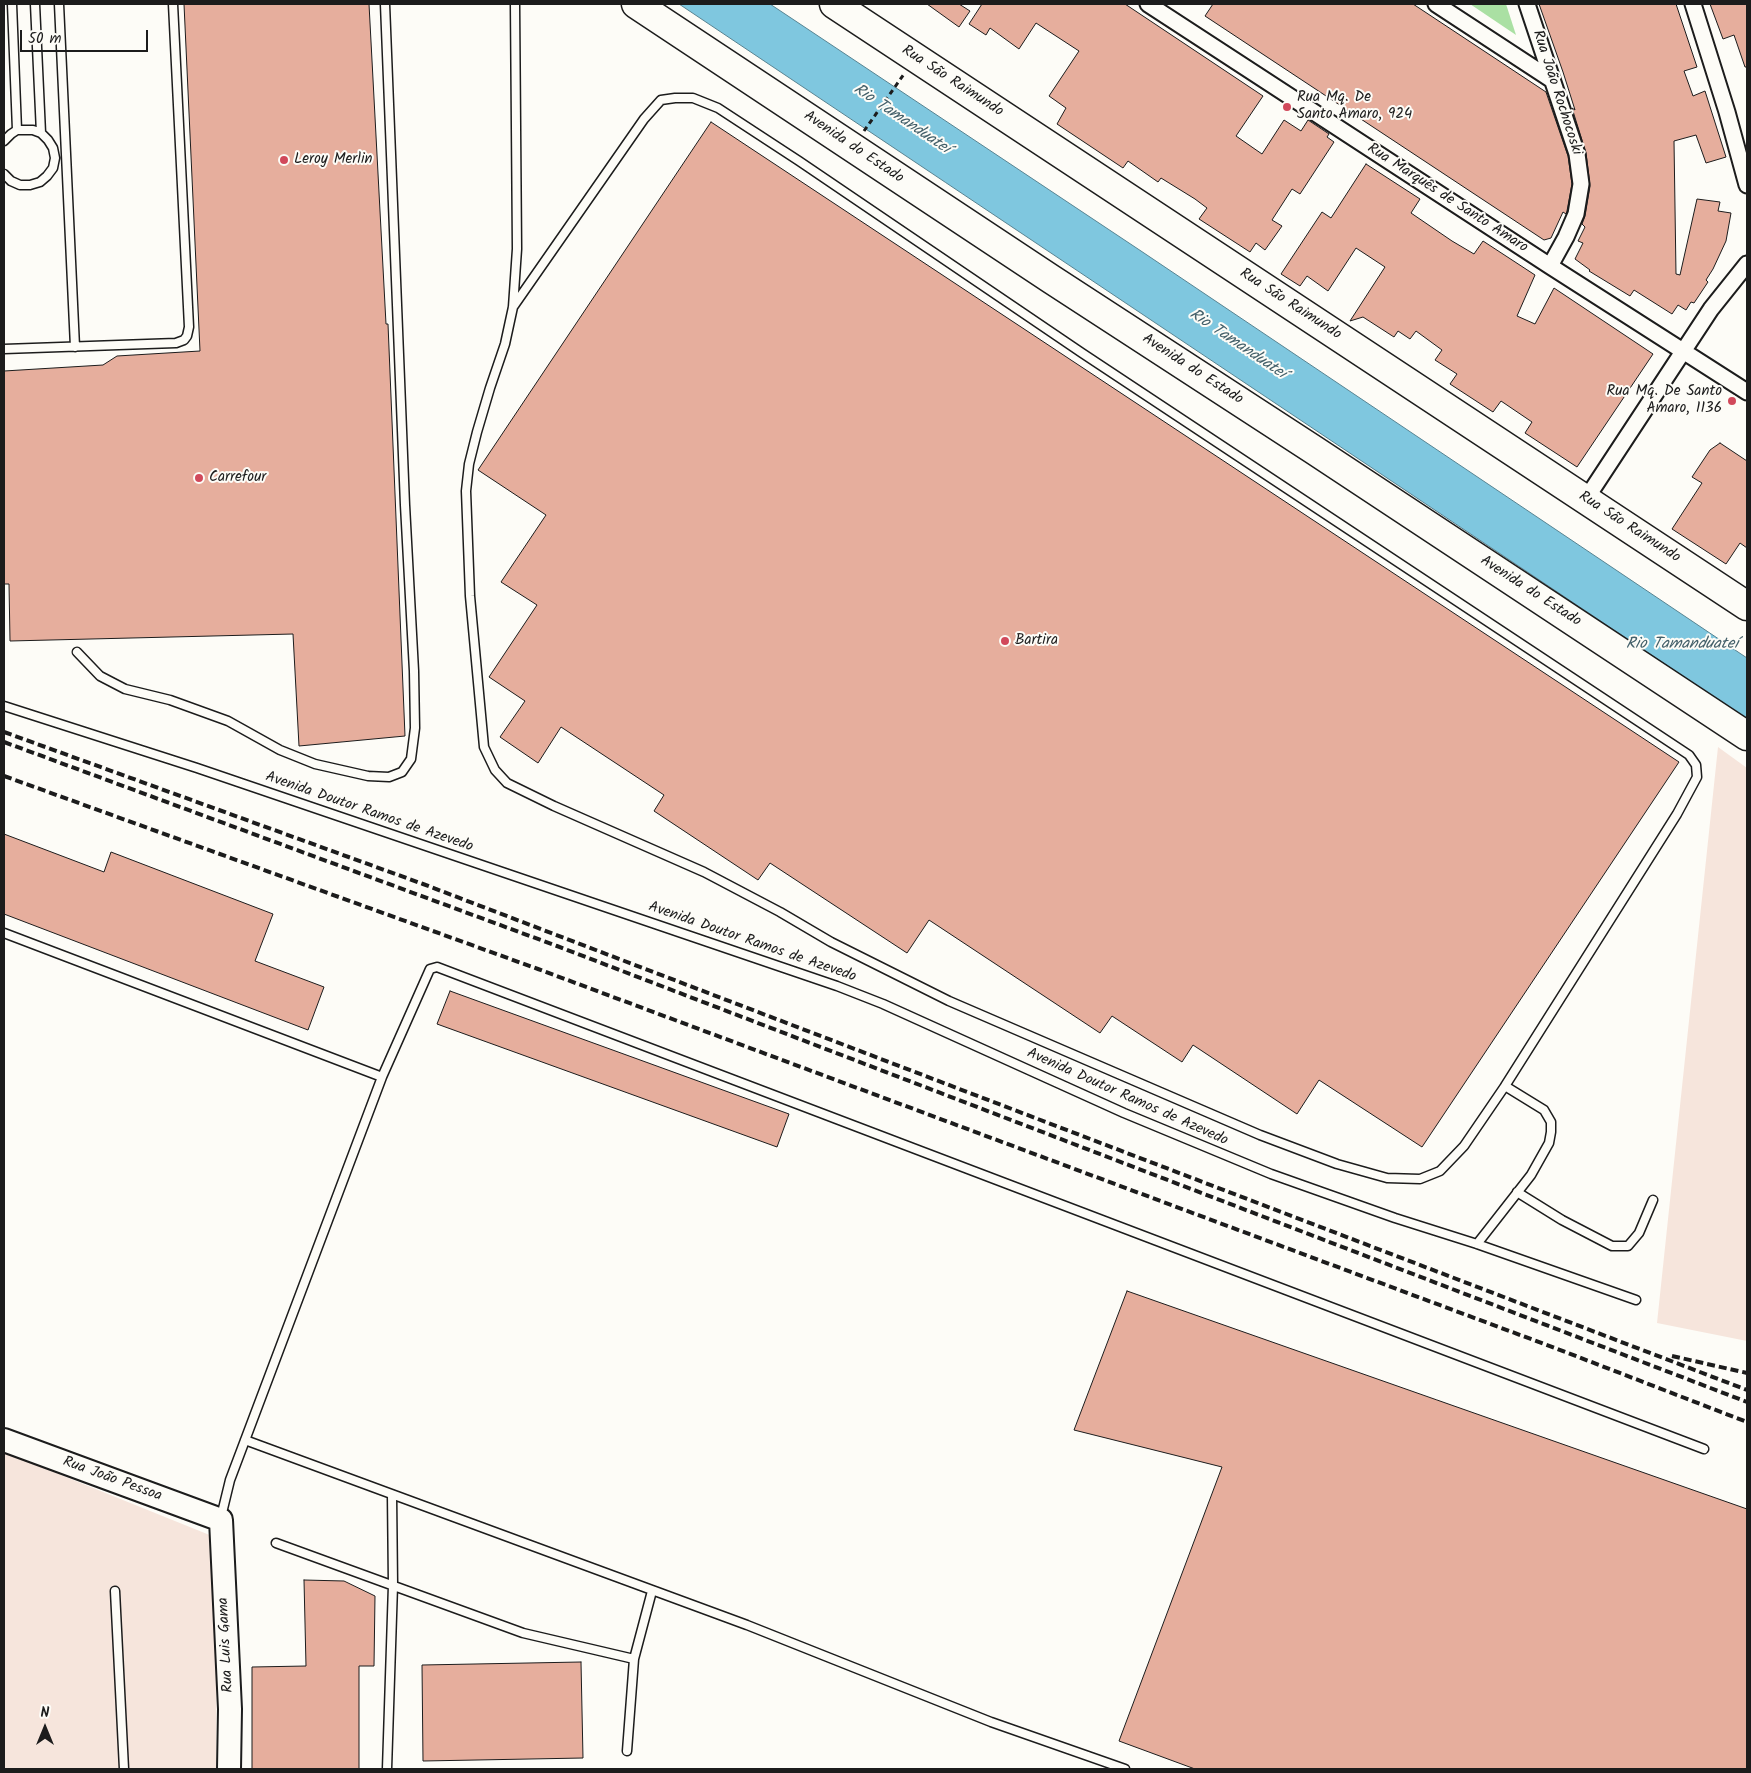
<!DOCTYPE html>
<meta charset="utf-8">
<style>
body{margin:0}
#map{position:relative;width:1751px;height:1773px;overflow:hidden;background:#fdfcf7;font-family:Kalam,sans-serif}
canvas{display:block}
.frame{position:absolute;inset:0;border:5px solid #1c1c1c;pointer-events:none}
.north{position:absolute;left:20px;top:1703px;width:50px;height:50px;-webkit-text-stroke:4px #fdfcf7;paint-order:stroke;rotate:0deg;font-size:14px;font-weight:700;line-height:20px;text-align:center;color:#1c1c1c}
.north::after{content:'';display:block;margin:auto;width:18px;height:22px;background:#1c1c1c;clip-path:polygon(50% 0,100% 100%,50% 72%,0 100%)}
.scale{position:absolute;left:20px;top:30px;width:128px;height:22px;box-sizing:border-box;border:2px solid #1c1c1c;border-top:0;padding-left:6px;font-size:15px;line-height:18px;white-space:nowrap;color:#1c1c1c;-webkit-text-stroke:4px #fdfcf7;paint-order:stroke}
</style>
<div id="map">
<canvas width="1751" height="1773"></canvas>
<div class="frame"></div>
<div class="north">N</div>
<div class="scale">50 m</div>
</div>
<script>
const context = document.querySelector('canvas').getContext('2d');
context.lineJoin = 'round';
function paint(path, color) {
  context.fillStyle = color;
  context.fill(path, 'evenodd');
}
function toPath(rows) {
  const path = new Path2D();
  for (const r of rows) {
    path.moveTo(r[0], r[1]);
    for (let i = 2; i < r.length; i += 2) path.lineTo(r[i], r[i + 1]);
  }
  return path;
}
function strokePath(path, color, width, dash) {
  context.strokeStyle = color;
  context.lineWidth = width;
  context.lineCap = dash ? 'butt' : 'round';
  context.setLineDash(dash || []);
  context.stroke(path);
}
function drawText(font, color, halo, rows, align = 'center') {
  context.font = font + ' Kalam,sans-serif';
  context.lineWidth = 4;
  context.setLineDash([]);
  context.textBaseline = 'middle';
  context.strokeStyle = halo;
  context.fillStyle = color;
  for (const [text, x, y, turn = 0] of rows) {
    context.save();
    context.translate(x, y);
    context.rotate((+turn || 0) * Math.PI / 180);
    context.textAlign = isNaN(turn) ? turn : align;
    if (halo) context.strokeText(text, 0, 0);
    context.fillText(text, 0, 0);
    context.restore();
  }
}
paint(toPath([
 [1718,747,1747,768,1747,1341,1657,1323],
 [4,1452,217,1538,216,1769,4,1769]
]), '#f6e5dc');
paint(toPath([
 [1470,4,1506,4,1516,35]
]), '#aae0a3');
const water = toPath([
 [679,4,770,4,1141,251,1747,658,1747,719,679,4]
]);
paint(water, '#7fc7df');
strokePath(water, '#578391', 1);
const building = toPath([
 [184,4,369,4,386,324,388,324,405,736,299,746,293,634,10,641,9,584,4,584,4,371,103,365,117,356,200,351,184,4],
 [927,4,959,4,970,11,959,27,927,4],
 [982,4,1125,4,1263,96,1236,136,1262,154,1284,120,1301,131,1308,120,1329,134,1327,137,1334,142,1300,194,1292,189,1272,220,1282,226,1265,250,1256,243,1250,252,1199,219,1207,208,1195,199,1161,178,1158,182,1128,161,1123,168,1057,124,1066,108,1049,96,1079,51,1036,23,1019,49,990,28,986,35,969,24,982,4],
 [1213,4,1413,4,1546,92,1568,156,1572,184,1567,211,1566,214,1563,212,1551,238,1544,240,1205,16,1213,4],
 [1539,4,1676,4,1697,67,1684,71,1693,96,1705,91,1726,157,1706,163,1696,135,1674,141,1676,274,1680,275,1697,199,1720,202,1718,211,1731,213,1726,241,1713,269,1706,280,1708,282,1694,303,1691,302,1686,310,1678,305,1672,314,1634,290,1630,296,1589,271,1590,270,1575,259,1583,243,1578,241,1585,227,1582,224,1585,216,1590,186,1586,153,1572,108,1575,110,1563,72,1539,4],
 [1710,4,1747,4,1747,67,1745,67,1734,35,1723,39,1710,4],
 [711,122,1679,762,1422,1147,1319,1080,1297,1114,1193,1045,1182,1062,1112,1016,1100,1033,929,920,907,953,770,863,758,880,654,811,664,795,561,727,538,763,500,737,525,701,489,677,537,605,501,582,546,515,478,470,711,122],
 [1366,164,1420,199,1411,213,1452,241,1474,254,1483,241,1535,275,1517,316,1535,324,1554,288,1653,354,1577,467,1525,433,1532,422,1501,401,1493,412,1450,384,1457,374,1435,360,1442,350,1416,331,1410,339,1398,331,1394,337,1363,317,1350,321,1385,267,1356,248,1328,291,1307,276,1300,286,1281,274,1322,212,1331,218,1366,164],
 [1720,443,1747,461,1747,548,1740,543,1726,564,1672,529,1702,483,1692,477,1710,450,1720,443],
 [4,834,104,872,111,852,273,914,255,961,324,987,308,1030,4,914,4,834],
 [450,991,789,1114,777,1147,437,1024,450,991],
 [1127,1291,1747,1509,1747,1769,1195,1769,1119,1741,1222,1467,1074,1430,1127,1291],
 [304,1580,344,1581,375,1596,374,1666,359,1666,359,1769,252,1769,252,1667,306,1666,304,1580],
 [581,1662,583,1758,423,1761,422,1665,581,1662]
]);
paint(building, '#e6ae9d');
strokePath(building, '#1c1c1c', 1);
const lane = toPath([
 [12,4,17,130],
 [35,4,41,133],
 [59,4,75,347],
 [4,141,11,134,17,130,33,130,41,133,48,140,53,148,55,158,53,168,47,176,40,182,30,185,20,185,11,181,4,174],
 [513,307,644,119,661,100,675,98,693,98,718,108,799,161,1082,353,1689,755,1696,765,1697,777,1677,814,1505,1086,1464,1146,1440,1171,1420,1179,1387,1178,1337,1164,1260,1135,949,1001,831,942,780,912,704,872,554,806,507,783,495,770,484,747,470,596,466,491,469,464,477,432,490,388,505,344,513,307,517,249,515,4],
 [4,349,176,343,184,340,187,336,189,327,173,4],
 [77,652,100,676,125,689,170,700,228,721,280,750,315,764,368,776,389,777,402,772,411,759,415,728,414,671,405,505,385,4],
 [4,706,197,768,837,986,883,1004,1124,1113,1271,1174,1395,1218,1477,1244,1636,1300],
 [4,933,382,1077],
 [1517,1192,1562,1220,1612,1246,1628,1246,1639,1233,1653,1200],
 [1477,1244,1531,1175,1549,1143,1551,1132,1551,1122,1544,1110,1505,1086],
 [245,1440,747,1625,991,1722,1125,1769],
 [221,1517,230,1480,382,1077,430,969,437,967,1704,1449],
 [276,1543,523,1633,634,1659,652,1591],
 [115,1591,124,1769],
 [627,1751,634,1659],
 [387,1769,393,1585,392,1495]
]);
const street = toPath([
 [1148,4,1550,266,1747,392],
 [1436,4,1552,80],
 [1527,4,1577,154,1581,184,1576,214,1566,237,1550,266],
 [1693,4,1727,112,1747,185],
 [1586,499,1711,309,1747,264]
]);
const secondary = toPath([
 [4,1440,221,1520,230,1709,229,1769]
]);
const highway = toPath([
 [636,4,1051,279,1314,450,1747,736],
 [834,4,1747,606]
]);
strokePath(lane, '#1c1c1c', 11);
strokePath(street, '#1c1c1c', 19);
strokePath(secondary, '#1c1c1c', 26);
strokePath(highway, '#1c1c1c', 31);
strokePath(toPath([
 [864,131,904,74]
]), '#1c1c1c', 3, [5, 4]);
strokePath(lane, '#fdfcf7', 8);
strokePath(street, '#fdfcf7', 15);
strokePath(secondary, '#fdfcf7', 22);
strokePath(highway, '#fdfcf7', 28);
strokePath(toPath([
 [4,732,423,884,1747,1390],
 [4,742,557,946,1747,1402],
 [4,776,538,969,1555,1348,1747,1422],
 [1672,1356,1747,1373]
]), '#1c1c1c', 4, [8, 4]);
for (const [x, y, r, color] of [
 [1287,107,5,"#d1495b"],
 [284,160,5,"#d1495b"],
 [1732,401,5,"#d1495b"],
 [199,478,5,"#d1495b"],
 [1005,641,5,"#d1495b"]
]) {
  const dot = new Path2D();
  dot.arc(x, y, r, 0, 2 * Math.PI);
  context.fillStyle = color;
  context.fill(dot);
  strokePath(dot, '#fdfcf7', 2);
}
drawText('15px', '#1c1c1c', '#fdfcf7', [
 ["Rua São Raimundo",952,82,33],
 ["Rua João Rochocoski",1556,93,72],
 ["Avenida do Estado",853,148,34],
 ["Rua Marquês de Santo Amaro",1447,199,33],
 ["Rua São Raimundo",1290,305,33],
 ["Avenida do Estado",1192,370,33],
 ["Rua São Raimundo",1629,528,33],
 ["Avenida do Estado",1530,592,33],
 ["Avenida Doutor Ramos de Azevedo",369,813,19],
 ["Avenida Doutor Ramos de Azevedo",752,943,19],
 ["Avenida Doutor Ramos de Azevedo",1127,1098,24],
 ["Rua João Pessoa",112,1480,20],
 ["Rua Luis Gama",227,1645,-93]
]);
drawText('15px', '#1c1c1c', '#fdfcf7', [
 ["Rua Mq. De",1297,98],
 ["Santo Amaro, 924",1297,115],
 ["Leroy Merlin",294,160],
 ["Rua Mq. De Santo",1722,392,"right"],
 ["Amaro, 1136",1722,409,"right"],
 ["Carrefour",209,478],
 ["Bartira",1015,641]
], 'left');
drawText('italic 16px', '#44606a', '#fdfcf7', [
 ["Rio Tamanduateí",901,120,34],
 ["Rio Tamanduateí",1237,345,34],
 ["Rio Tamanduateí",1682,645]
]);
</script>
